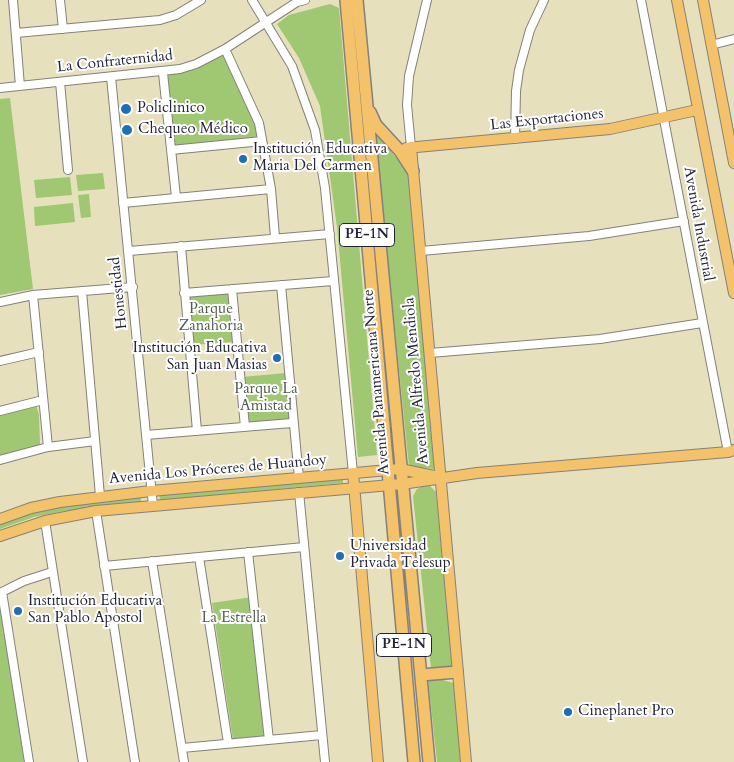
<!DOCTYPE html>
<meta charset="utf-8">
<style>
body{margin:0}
canvas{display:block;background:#e7e0bc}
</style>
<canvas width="734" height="762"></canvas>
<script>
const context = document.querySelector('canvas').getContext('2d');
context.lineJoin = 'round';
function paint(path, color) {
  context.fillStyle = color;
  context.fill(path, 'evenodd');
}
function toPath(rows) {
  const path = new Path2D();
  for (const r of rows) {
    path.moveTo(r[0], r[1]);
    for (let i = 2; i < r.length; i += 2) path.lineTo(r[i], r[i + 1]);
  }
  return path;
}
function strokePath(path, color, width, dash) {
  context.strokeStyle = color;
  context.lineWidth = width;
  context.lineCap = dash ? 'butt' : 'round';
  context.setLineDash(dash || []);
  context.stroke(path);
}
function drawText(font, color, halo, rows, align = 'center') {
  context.font = font + ' Cardo,serif';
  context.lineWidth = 4;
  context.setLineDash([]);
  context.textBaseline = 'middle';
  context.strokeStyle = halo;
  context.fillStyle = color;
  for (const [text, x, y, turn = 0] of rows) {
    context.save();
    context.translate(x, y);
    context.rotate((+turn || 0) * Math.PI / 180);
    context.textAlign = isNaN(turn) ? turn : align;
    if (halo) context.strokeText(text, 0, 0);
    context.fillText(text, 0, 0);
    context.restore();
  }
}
paint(toPath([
 [330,4,339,8,377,455,358,457,337,227,320,106,299,58,277,24,289,15],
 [224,53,255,121,260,139,174,146,167,75,207,63],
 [10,98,33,289,0,295,0,99],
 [375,133,408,172,435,469,409,467],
 [103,173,105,189,78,191,76,175],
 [70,177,72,195,36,198,34,180],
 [89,194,91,217,81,218,78,195],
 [73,203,75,222,35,226,34,207],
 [230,291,235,342,192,345,187,295],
 [286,373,290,421,247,425,242,377],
 [36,405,39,415,40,444,38,447,0,458,0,412],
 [343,477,343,483,160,500,159,494],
 [423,486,430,486,436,492,452,667,431,669,413,496,417,489],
 [141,495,141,502,64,511,34,517,0,529,0,522,32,511],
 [252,597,265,737,233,740,212,603],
 [0,606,2,608,25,762,0,762],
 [428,679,439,679,454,683,461,762,437,762]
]), '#a0c772');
const minor = toPath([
 [13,0,20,86],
 [60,0,63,29],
 [252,0,292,66,315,130,325,188,353,473],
 [641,0,728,452],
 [16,33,160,20,176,15,201,0],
 [711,45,734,39],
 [225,49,259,123,271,189,275,237],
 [163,73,176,197],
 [111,77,153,506],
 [60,82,68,170],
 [0,88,180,69,196,64,225,49,297,2,305,0],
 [515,139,516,91,519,70,530,30,544,0],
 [411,147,407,105,409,76,427,0],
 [171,150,262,141],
 [123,203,271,189],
 [181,246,197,431],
 [129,251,330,234],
 [421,251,589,236,684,221],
 [281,285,299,478],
 [232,289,245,427],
 [82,291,100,496],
 [184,293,333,281],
 [33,295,48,447],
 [0,302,33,295,133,287],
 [430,353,600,339,702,323],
 [0,361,39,352],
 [0,411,43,400],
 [146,435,292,423],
 [0,460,48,447,95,441],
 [299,492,325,762],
 [96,511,135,762],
 [45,521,83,762],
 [248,552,269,740],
 [199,557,228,743],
 [152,561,184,762],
 [104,566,304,547],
 [2,592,29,762],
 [0,593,24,581,52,572],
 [182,748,322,735]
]);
const major = toPath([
 [677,0,734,293],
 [703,0,734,163],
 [411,147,466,762],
 [406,148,610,129,697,110],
 [353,473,378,762],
 [0,519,31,508,60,502,151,491,400,469,434,476],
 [0,536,45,521,96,511,402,484,477,473,728,452,734,450]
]);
const highway = toPath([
 [346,0,414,762],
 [357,0,429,762],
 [370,112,376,125,400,151,413,171],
 [421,675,457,672]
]);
strokePath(minor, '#84817c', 10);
strokePath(major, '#84817c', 12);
strokePath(highway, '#84817c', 14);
strokePath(minor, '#fff', 8);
strokePath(major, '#f3c26a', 10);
strokePath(highway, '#f3c26a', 11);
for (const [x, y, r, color] of [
 [126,109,6,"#1f6fb2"],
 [127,130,6,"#1f6fb2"],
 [243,159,5,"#1f6fb2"],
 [277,358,5,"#1f6fb2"],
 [340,556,5,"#1f6fb2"],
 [18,611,5,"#1f6fb2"],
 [568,712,5,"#1f6fb2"]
]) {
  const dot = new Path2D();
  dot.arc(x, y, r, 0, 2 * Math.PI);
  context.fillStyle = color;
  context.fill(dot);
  strokePath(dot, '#fff', 2);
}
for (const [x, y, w] of [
 [367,235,55],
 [404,645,55]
]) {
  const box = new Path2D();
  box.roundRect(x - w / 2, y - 11.5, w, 23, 4);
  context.fillStyle = '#fff';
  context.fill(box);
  strokePath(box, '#22223b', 1);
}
drawText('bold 14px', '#22223b', null, [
 ["PE-1N",367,235],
 ["PE-1N",404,645]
]);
drawText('15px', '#22223b', '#fff', [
 ["La Confraternidad",115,62,-6],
 ["Las Exportaciones",547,120,-6],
 ["Avenida Industrial",698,224,80],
 ["Honestidad",119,293,-96],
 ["Avenida Alfredo Mendiola",417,381,-95],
 ["Avenida Panamericana Norte",377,382,-95],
 ["Avenida Los Próceres de Huandoy",218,470,-5]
]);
drawText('15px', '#22223b', '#fff', [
 ["Policlinico",137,109],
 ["Chequeo Médico",138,130],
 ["Institución Educativa",253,150],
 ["Maria Del Carmen",253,167],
 ["Institución Educativa",267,349,"right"],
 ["San Juan Masias",267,366,"right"],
 ["Universidad",350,547],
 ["Privada Telesup",350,564],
 ["Institución Educativa",28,602],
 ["San Pablo Apostol",28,619],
 ["Cineplanet Pro",578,712]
], 'left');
drawText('15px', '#4e5c4e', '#fff', [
 ["Parque",211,310],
 ["Zanahoria",211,327],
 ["Parque La",266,390],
 ["Amistad",266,407],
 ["La Estrella",234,619]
]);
</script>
